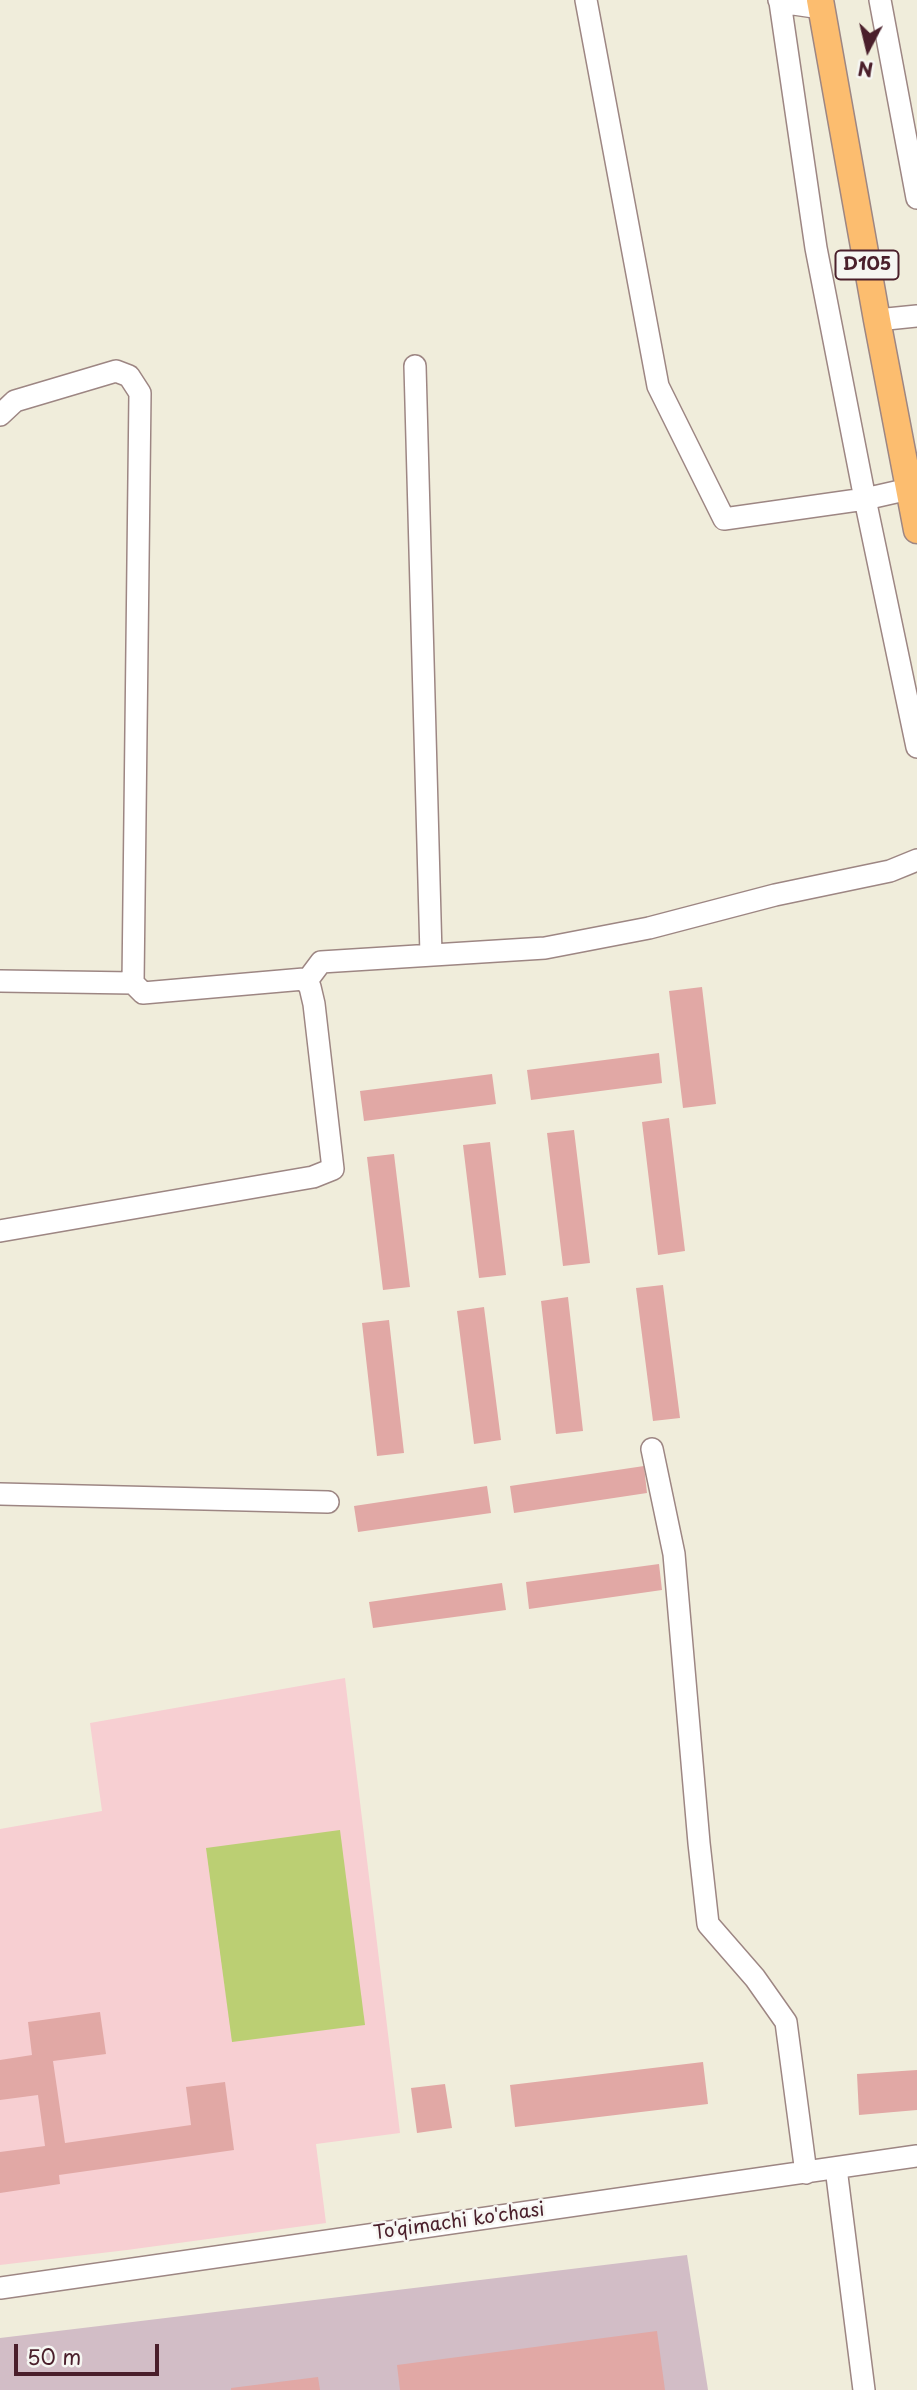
<!DOCTYPE html>
<style>
body{margin:0}
#map{position:relative;width:917px;height:2390px;overflow:hidden;background:#f0eddb;font-family:"Playpen Sans",sans-serif}
canvas{display:block}
.north{position:absolute;left:833px;top:14px;width:70px;height:70px;-webkit-text-stroke:5px #f6f6f2;paint-order:stroke;rotate:187deg;font-size:19px;font-weight:700;line-height:28px;text-align:center;color:#4a1f2b}
.north::after{content:'';display:block;margin:auto;width:24px;height:32px;background:#4a1f2b;clip-path:polygon(50% 0,100% 100%,50% 72%,0 100%)}
.scale{position:absolute;left:14px;top:2344px;width:145px;height:32px;box-sizing:border-box;border:4px solid #4a1f2b;border-top:0;padding-left:9px;font-size:21px;line-height:24px;white-space:nowrap;color:#4a1f2b;-webkit-text-stroke:5px #f6f6f2;paint-order:stroke}
</style>
<div id="map">
<canvas width="917" height="2390"></canvas>
<div class="north">N</div>
<div class="scale">50 m</div>
</div>
<script>
const context = document.querySelector('canvas').getContext('2d');
context.lineJoin = 'round';
function paint(path, color) {
  context.fillStyle = color;
  context.fill(path, 'evenodd');
}
function toPath(rows) {
  const path = new Path2D();
  for (const r of rows) {
    path.moveTo(r[0], r[1]);
    for (let i = 2; i < r.length; i += 2) path.lineTo(r[i], r[i + 1]);
  }
  return path;
}
function strokePath(path, color, width, dash) {
  context.strokeStyle = color;
  context.lineWidth = width;
  context.lineCap = dash ? 'butt' : 'round';
  context.setLineDash(dash || []);
  context.stroke(path);
}
function drawText(font, color, halo, rows, align = 'center') {
  context.font = font + ' "Playpen Sans",sans-serif';
  context.lineWidth = 5;
  context.setLineDash([]);
  context.textBaseline = 'middle';
  context.strokeStyle = halo;
  context.fillStyle = color;
  for (const [text, x, y, turn = 0] of rows) {
    context.save();
    context.translate(x, y);
    context.rotate((+turn || 0) * Math.PI / 180);
    context.textAlign = isNaN(turn) ? turn : align;
    if (halo) context.strokeText(text, 0, 0);
    context.fillText(text, 0, 0);
    context.restore();
  }
}
paint(toPath([
 [345,1678,400,2133,316,2144,326,2223,127,2250,0,2265,0,1829,102,1811,90,1723]
]), '#f7cfd2');
paint(toPath([
 [687,2255,708,2390,0,2390,0,2338]
]), '#d2bdc6');
paint(toPath([
 [340,1830,365,2025,232,2042,206,1848]
]), '#bbcf73');
paint(toPath([
 [702,987,716,1104,683,1108,669,991],
 [659,1053,662,1083,531,1100,527,1070],
 [492,1074,496,1104,364,1121,360,1091],
 [669,1118,685,1251,658,1255,642,1122],
 [574,1130,590,1263,563,1266,547,1133],
 [490,1142,506,1275,479,1278,463,1145],
 [394,1154,410,1287,383,1290,367,1157],
 [663,1285,680,1418,653,1421,636,1288],
 [568,1297,583,1431,556,1434,541,1301],
 [484,1307,501,1440,474,1444,457,1311],
 [389,1320,404,1453,377,1456,362,1323],
 [644,1466,647,1493,514,1513,510,1486],
 [487,1486,491,1513,358,1532,354,1506],
 [659,1564,662,1590,529,1609,526,1582],
 [502,1583,506,1610,373,1628,369,1602],
 [100,2012,106,2054,53,2061,65,2143,191,2125,186,2087,225,2082,234,2150,59,2175,60,2184,0,2193,0,2152,45,2146,38,2095,0,2100,0,2060,32,2055,28,2022],
 [703,2062,708,2104,515,2127,510,2085],
 [917,2070,917,2110,859,2115,857,2074],
 [445,2084,452,2128,417,2133,411,2088],
 [657,2331,665,2390,400,2390,397,2365],
 [318,2377,320,2390,231,2390,231,2388]
]), '#e1a8a5');
const minor = toPath([
 [586,0,658,386,724,519,865,499,909,489],
 [779,0,780,2,821,8],
 [880,0,917,198],
 [780,2,816,248,865,499,917,747],
 [877,320,917,316],
 [415,366,431,955],
 [0,415,15,401,116,371,129,376,140,393,133,983,143,993,304,979,310,987,314,1004,333,1169,313,1177,0,1231],
 [0,981,133,983],
 [306,982,321,962,545,948,649,928,775,895,890,871,917,860],
 [652,1449,674,1554,699,1843,708,1924,755,1978,786,2022,806,2173],
 [0,1494,328,1502],
 [836,2168,864,2390],
 [0,2288,917,2156]
]);
const major = toPath([
 [820,0,877,320,917,530]
]);
strokePath(minor, '#9d8683', 24);
strokePath(major, '#9d8683', 29);
strokePath(minor, '#fff', 21);
strokePath(major, '#fcbd6f', 26);
for (const [x, y, w] of [
 [867,265,63]
]) {
  const box = new Path2D();
  box.roundRect(x - w / 2, y - 14.5, w, 29, 5);
  context.fillStyle = '#f6f6f2';
  context.fill(box);
  strokePath(box, '#4a1f2b', 2);
}
drawText('bold 18px', '#4a1f2b', null, [
 ["D105",867,265]
]);
drawText('19px', '#4a1f2b', '#f6f6f2', [
 ["To'qimachi ko'chasi",459,2222,-8]
]);
</script>
